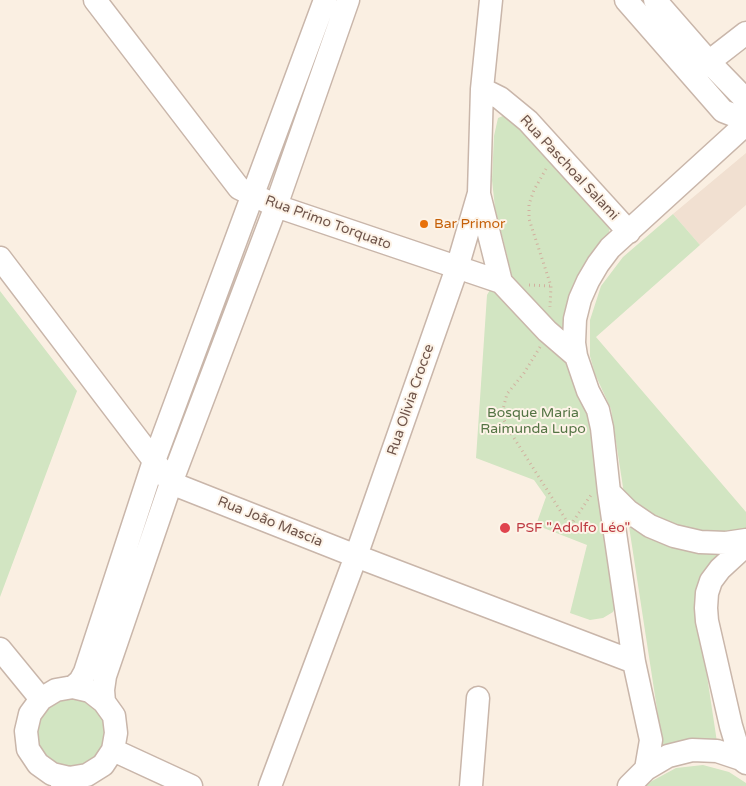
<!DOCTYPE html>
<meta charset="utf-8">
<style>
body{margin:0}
canvas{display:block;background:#faefe2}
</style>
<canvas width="746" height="786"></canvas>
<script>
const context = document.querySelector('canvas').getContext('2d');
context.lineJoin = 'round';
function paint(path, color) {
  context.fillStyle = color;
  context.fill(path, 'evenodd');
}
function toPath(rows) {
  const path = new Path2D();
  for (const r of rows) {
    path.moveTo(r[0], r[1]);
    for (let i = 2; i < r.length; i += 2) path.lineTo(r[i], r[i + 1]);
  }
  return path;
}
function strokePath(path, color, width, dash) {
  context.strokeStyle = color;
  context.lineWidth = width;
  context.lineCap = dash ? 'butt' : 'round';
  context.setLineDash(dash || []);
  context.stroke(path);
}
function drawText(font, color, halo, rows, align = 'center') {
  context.font = font + ' "Varela Round",sans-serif';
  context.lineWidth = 4;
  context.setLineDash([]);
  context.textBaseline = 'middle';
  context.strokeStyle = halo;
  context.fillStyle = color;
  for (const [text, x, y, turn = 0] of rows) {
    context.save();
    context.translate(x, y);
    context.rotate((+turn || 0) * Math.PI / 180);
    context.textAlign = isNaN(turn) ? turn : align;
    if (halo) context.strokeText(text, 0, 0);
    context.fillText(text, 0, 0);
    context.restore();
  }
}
paint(toPath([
 [746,153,746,205,700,245,673,214]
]), '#f1e0d1');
paint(toPath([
 [505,115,512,118,606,217,610,228,607,239,580,281,590,420,617,603,613,612,603,618,590,620,570,613,587,545,536,525,546,497,534,480,476,458,487,295,508,259,495,208,492,180,494,136,498,118],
 [673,214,700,245,596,337,746,512,746,535,696,603,717,742,663,748,611,409,595,374,590,356,590,320,601,286,623,257],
 [0,291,77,391,0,597],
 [67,696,93,702,107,726,101,752,90,762,77,767,63,766,50,760,41,750,36,737,37,723,43,710],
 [703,765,729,772,746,783,746,786,646,786,652,781,676,768]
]), '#d2e5c2');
const minor = toPath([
 [95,0,239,188,276,206,501,282],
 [626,0,723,111,746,120],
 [655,0,710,63,744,98,746,106],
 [697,71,746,33],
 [482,89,500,98,528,121,629,232],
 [479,194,501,282,547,331,576,356],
 [0,258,171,483,356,556,634,662],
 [609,492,628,511,650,526,674,536,700,542,726,543,746,540],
 [0,649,41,699],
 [73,687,80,681,85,672,154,461,325,0],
 [104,702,103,690,105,676,171,483,276,206,348,0],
 [113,750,191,786],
 [741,759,731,726,707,621,706,608,707,593,711,581,720,569,746,545],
 [646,769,651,740,634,662,609,492,602,428,598,410,588,391,576,356,574,343,575,319,580,299,588,281,598,264,610,248,746,124],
 [62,786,69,778,87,775,103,765,113,750,116,733,114,716,104,702,90,691,73,687,56,690,41,699,30,714,26,731,28,749,38,764,52,774,69,778],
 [270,786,356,556,457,268,479,193,482,89,491,0],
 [471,786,478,698],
 [629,786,646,769,668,756,692,750,717,751,741,759,746,763]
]);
strokePath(minor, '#c9b6aa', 25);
strokePath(toPath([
 [546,169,534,190,529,204,529,219,551,286,550,307],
 [529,285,551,286],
 [540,347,524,373,507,394,503,409,503,418,509,430,570,526,591,495]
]), '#d1b09f', 3, [1, 4]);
strokePath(minor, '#fff', 22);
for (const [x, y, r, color] of [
 [424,224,5,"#e8710a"],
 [505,528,6,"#e0444e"]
]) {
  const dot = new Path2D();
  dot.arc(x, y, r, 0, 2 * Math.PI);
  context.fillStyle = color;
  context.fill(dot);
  strokePath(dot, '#fdf3e7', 2);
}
drawText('14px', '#6f554b', '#fdf3e7', [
 ["Rua Paschoal Salami",569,168,47],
 ["Rua Primo Torquato",328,223,20],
 ["Rua Olivia Crocce",411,400,-71],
 ["Rua João Mascia",270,522,22]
]);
drawText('14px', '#c56008', '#fdf3e7', [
 ["Bar Primor",434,224]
], 'left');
drawText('14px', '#547444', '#fdf3e7', [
 ["Bosque Maria",533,413],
 ["Raimunda Lupo",533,429]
]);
drawText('14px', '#be3a42', '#fdf3e7', [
 ["PSF \"Adolfo Léo\"",516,528]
], 'left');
</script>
